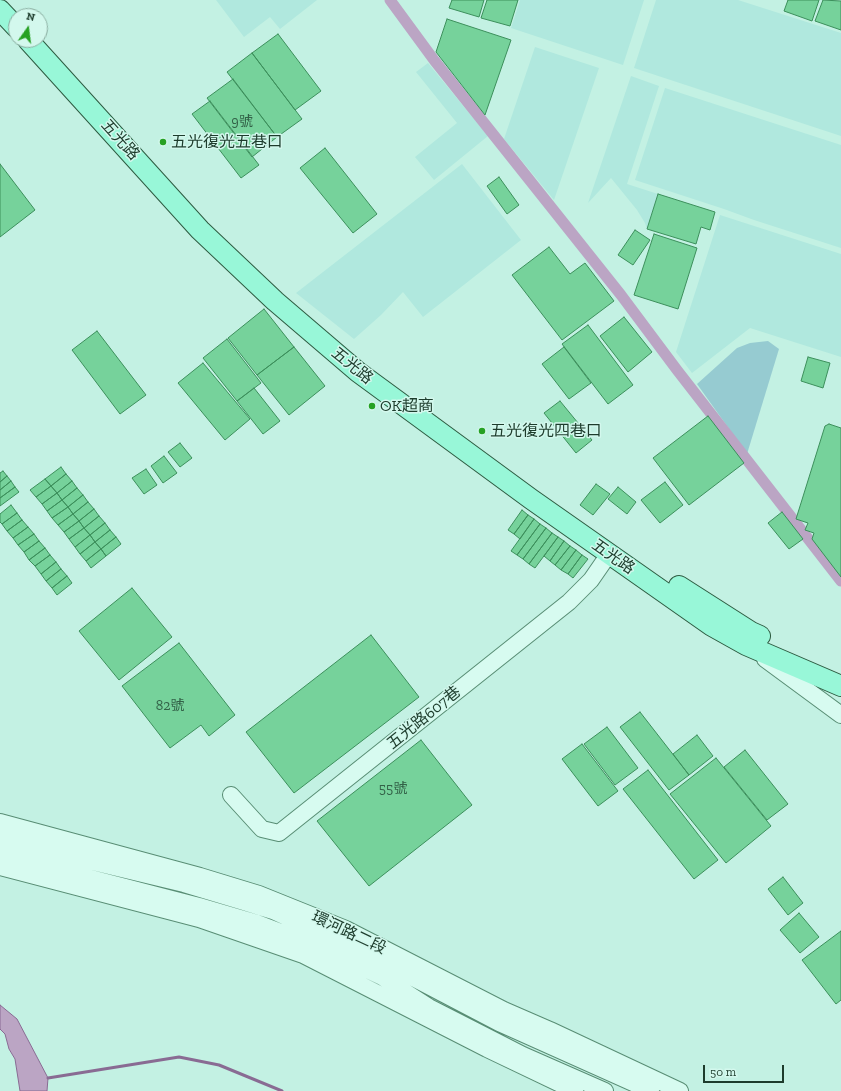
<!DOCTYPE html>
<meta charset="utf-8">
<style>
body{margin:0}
#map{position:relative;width:841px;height:1091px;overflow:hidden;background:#c3f1e3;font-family:"Zilla Slab",serif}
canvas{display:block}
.north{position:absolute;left:8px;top:8px;width:40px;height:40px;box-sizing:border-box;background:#d3f8ed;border:1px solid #8aada0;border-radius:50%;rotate:14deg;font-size:11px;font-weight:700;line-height:16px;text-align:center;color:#1d3c2c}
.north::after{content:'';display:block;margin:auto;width:14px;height:18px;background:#26a123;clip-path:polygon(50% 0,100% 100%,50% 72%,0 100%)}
.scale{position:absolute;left:703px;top:1065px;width:81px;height:18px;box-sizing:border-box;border:2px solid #1d3c2c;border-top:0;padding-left:5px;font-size:12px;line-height:14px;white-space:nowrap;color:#1d3c2c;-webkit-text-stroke:3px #d3f8ed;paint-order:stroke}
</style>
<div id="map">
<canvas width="841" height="1091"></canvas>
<div class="north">N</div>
<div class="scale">50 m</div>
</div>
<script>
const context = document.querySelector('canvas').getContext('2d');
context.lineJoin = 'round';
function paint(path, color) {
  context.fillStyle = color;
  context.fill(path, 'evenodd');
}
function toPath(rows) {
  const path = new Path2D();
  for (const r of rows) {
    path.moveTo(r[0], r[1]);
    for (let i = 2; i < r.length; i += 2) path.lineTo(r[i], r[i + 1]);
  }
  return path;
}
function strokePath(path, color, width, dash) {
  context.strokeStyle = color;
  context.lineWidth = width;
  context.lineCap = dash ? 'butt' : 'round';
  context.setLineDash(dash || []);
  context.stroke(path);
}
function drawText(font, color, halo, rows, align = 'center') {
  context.font = font + ' "Zilla Slab","Noto Sans TC",serif';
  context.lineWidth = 3;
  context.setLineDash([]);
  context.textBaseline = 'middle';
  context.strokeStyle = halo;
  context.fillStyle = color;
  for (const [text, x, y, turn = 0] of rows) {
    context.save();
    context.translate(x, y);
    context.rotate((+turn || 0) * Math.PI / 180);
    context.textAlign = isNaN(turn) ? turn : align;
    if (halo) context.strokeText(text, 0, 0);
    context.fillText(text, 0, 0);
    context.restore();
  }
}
paint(toPath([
 [216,0,317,0,280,29,270,17,244,37],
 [520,0,644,0,623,65,511,28],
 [656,0,738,0,841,33,841,136,634,68],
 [535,47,599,68,554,200,504,139],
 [428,63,488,136,434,180,415,157,457,123,416,72],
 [631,76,659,86,627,184,658,194,647,229,645,223,637,210,611,178,588,203],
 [665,88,841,145,841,248,754,220,724,209,635,180],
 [462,164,521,240,423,317,403,292,381,315,354,339,296,293],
 [720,215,841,254,841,357,750,328,692,373,676,352]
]), '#b0e8de');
paint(toPath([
 [768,341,779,349,747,454,697,384,737,348,750,343]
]), '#96cbd1');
const water = toPath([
 [0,1005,17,1019,48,1078,47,1091,20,1091,15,1059,9,1049,5,1034,0,1029,0,1005]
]);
paint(water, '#bba5c4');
strokePath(water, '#896b93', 1);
strokePath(toPath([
 [48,1078,179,1057,219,1065,282,1091]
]), '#896b93', 3);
strokePath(toPath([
 [390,0,434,60,621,295,677,370,841,581]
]), '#bba5c4', 11);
const building = toPath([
 [452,0,484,0,479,17,449,8,452,0],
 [487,0,518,0,510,26,481,18,487,0],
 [788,0,819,0,812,21,784,11,788,0],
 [823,0,841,1,841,30,815,21,823,0],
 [447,19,511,40,485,115,436,52,447,19],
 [278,34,321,91,295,110,252,53,278,34],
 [252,53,302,119,277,137,227,72,252,53],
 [233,79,277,137,252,157,207,98,233,79],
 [210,101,259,165,241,178,192,114,210,101],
 [325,148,377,214,353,233,300,168,325,148],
 [0,164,35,210,0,237,0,164],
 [499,177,519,205,507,214,487,186,499,177],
 [658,194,715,212,710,230,701,227,696,244,647,229,658,194],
 [635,230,650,240,633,265,618,255,635,230],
 [654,234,697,248,678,309,634,295,654,234],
 [549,247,570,274,585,263,614,301,562,340,512,275,549,247],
 [264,309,294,347,257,375,228,338,264,309],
 [624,317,652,352,628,372,600,336,624,317],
 [588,325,633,385,608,404,562,344,588,325],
 [97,331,146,395,120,414,72,350,97,331],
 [227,339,261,383,237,401,203,358,227,339],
 [294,347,325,386,289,415,257,375,294,347],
 [564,347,591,383,569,399,542,364,564,347],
 [808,357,830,363,823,388,801,381,808,357],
 [203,363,250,419,225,440,178,383,203,363],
 [254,388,280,421,263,434,237,401,254,388],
 [560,401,592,440,576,453,544,413,560,401],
 [708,416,744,463,689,505,653,458,708,416],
 [829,424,841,428,841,577,812,539,814,533,805,530,808,523,796,519,825,426,829,424],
 [180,443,192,458,180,467,168,452,180,443],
 [164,456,177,473,163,483,151,466,164,456],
 [61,467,66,474,51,486,45,479,61,467],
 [146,469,157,485,144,494,132,478,146,469],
 [3,471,7,476,0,482,0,473,3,471],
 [66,474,72,481,57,493,51,486,66,474],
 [7,476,11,481,0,490,0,482,7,476],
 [45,479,51,486,36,497,30,490,45,479],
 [11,481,15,487,0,498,0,490,11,481],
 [72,481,77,488,62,500,57,493,72,481],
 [665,482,683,505,660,523,641,500,665,482],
 [596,484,610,494,593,515,580,505,596,484],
 [51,486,57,493,42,504,36,497,51,486],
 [15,487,19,492,0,506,0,498,15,487],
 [618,487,636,502,627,514,608,499,618,487],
 [77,488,83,495,68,507,62,500,77,488],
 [57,493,62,500,47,511,42,504,57,493],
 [83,495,88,502,73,514,68,507,83,495],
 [62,500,68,507,52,518,47,511,62,500],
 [88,502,94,509,79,521,73,514,88,502],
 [11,505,17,513,2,524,0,522,0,514,11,505],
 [68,507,73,514,58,525,52,518,68,507],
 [94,509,99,516,84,528,79,521,94,509],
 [522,510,528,515,514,534,508,530,522,510],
 [782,512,803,539,789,549,768,523,782,512],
 [17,513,22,520,7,531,2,524,17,513],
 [73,514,79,521,64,532,58,525,73,514],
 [528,515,534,519,520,539,514,534,528,515],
 [99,516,105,523,90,535,84,528,99,516],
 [534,519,540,524,517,555,511,551,534,519],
 [22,520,28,527,13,538,7,531,22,520],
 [79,521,84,528,69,539,64,532,79,521],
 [105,523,110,530,95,542,90,535,105,523],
 [540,524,546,528,523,559,517,555,540,524],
 [28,527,34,534,18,545,13,538,28,527],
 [84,528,90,535,75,547,69,539,84,528],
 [546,528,552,533,529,564,523,559,546,528],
 [110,530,116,537,101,549,95,542,110,530],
 [552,533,558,537,535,568,529,564,552,533],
 [34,534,39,541,24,552,18,545,34,534],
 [90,535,95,542,80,554,75,547,90,535],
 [116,537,121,544,106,556,101,549,116,537],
 [558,537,564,541,550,561,544,556,558,537],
 [39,541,45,548,29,560,24,552,39,541],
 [564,541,570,546,555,565,550,561,564,541],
 [95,542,101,549,86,561,80,554,95,542],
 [570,546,576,550,561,570,555,565,570,546],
 [45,548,50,555,35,566,29,560,45,548],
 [101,549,106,556,91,568,86,561,101,549],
 [576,550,582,555,568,574,561,570,576,550],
 [50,555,56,562,41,574,35,566,50,555],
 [582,555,588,559,573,578,568,574,582,555],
 [56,562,61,569,46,581,41,574,56,562],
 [61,569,67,576,52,588,46,581,61,569],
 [67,576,72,583,57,595,52,588,67,576],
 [132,588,172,637,119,680,79,631,132,588],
 [371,635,419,697,294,793,246,732,371,635],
 [179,643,235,715,209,736,201,725,170,748,122,686,179,643],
 [640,712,689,775,669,790,620,727,640,712],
 [607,727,638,768,615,785,584,744,607,727],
 [697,735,713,756,689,775,673,754,697,735],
 [421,740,472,805,369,886,317,821,421,740],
 [582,744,618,791,598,806,562,759,582,744],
 [745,750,788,804,767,820,724,767,745,750],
 [716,758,771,826,726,863,670,794,716,758],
 [648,770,718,860,694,879,623,789,648,770],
 [783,877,803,903,788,915,768,889,783,877],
 [799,913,819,937,800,953,780,930,799,913],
 [841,931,841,1000,836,1004,802,960,841,931]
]);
paint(building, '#76d29b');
strokePath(building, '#3c8f5b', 1);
const minor = toPath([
 [765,659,841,715],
 [231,795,262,829,279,833,569,602,591,580,609,554],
 [0,822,200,876,259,894,346,929,504,1010,550,1030,680,1091],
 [0,836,76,858,184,884,244,902,273,911,369,955,499,1023,651,1091],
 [0,851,79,875,199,906,257,923,291,936,344,959,382,977,429,1007,523,1055,605,1091],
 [0,867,199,919,303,955,487,1049,575,1091]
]);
const major = toPath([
 [0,10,16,27],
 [28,40,200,230,275,301,358,372,531,499,712,626,746,645,841,686],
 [679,586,751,632,760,636]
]);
strokePath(minor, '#588d74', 18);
strokePath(major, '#2d5b41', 22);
strokePath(minor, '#d7fbf0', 16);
strokePath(major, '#98f7d8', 20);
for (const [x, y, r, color] of [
 [163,142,4,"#26a123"],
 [372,406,4,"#26a123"],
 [482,431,4,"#26a123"]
]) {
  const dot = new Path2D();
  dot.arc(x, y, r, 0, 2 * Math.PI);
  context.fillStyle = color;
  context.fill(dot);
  strokePath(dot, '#d3f8ed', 1.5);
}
drawText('14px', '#336248', null, [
 ["9號",242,122],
 ["82號",170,706],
 ["55號",393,789]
]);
drawText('16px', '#1d3c2c', '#d3f8ed', [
 ["五光路",120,140,48],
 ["五光路",352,366,39],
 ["五光路",613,557,35],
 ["五光路607巷",424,718,-39],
 ["環河路二段",349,933,25]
]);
drawText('16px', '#1d3c2c', '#d3f8ed', [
 ["五光復光五巷口",171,142],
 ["OK超商",380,406],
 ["五光復光四巷口",490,431]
], 'left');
</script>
